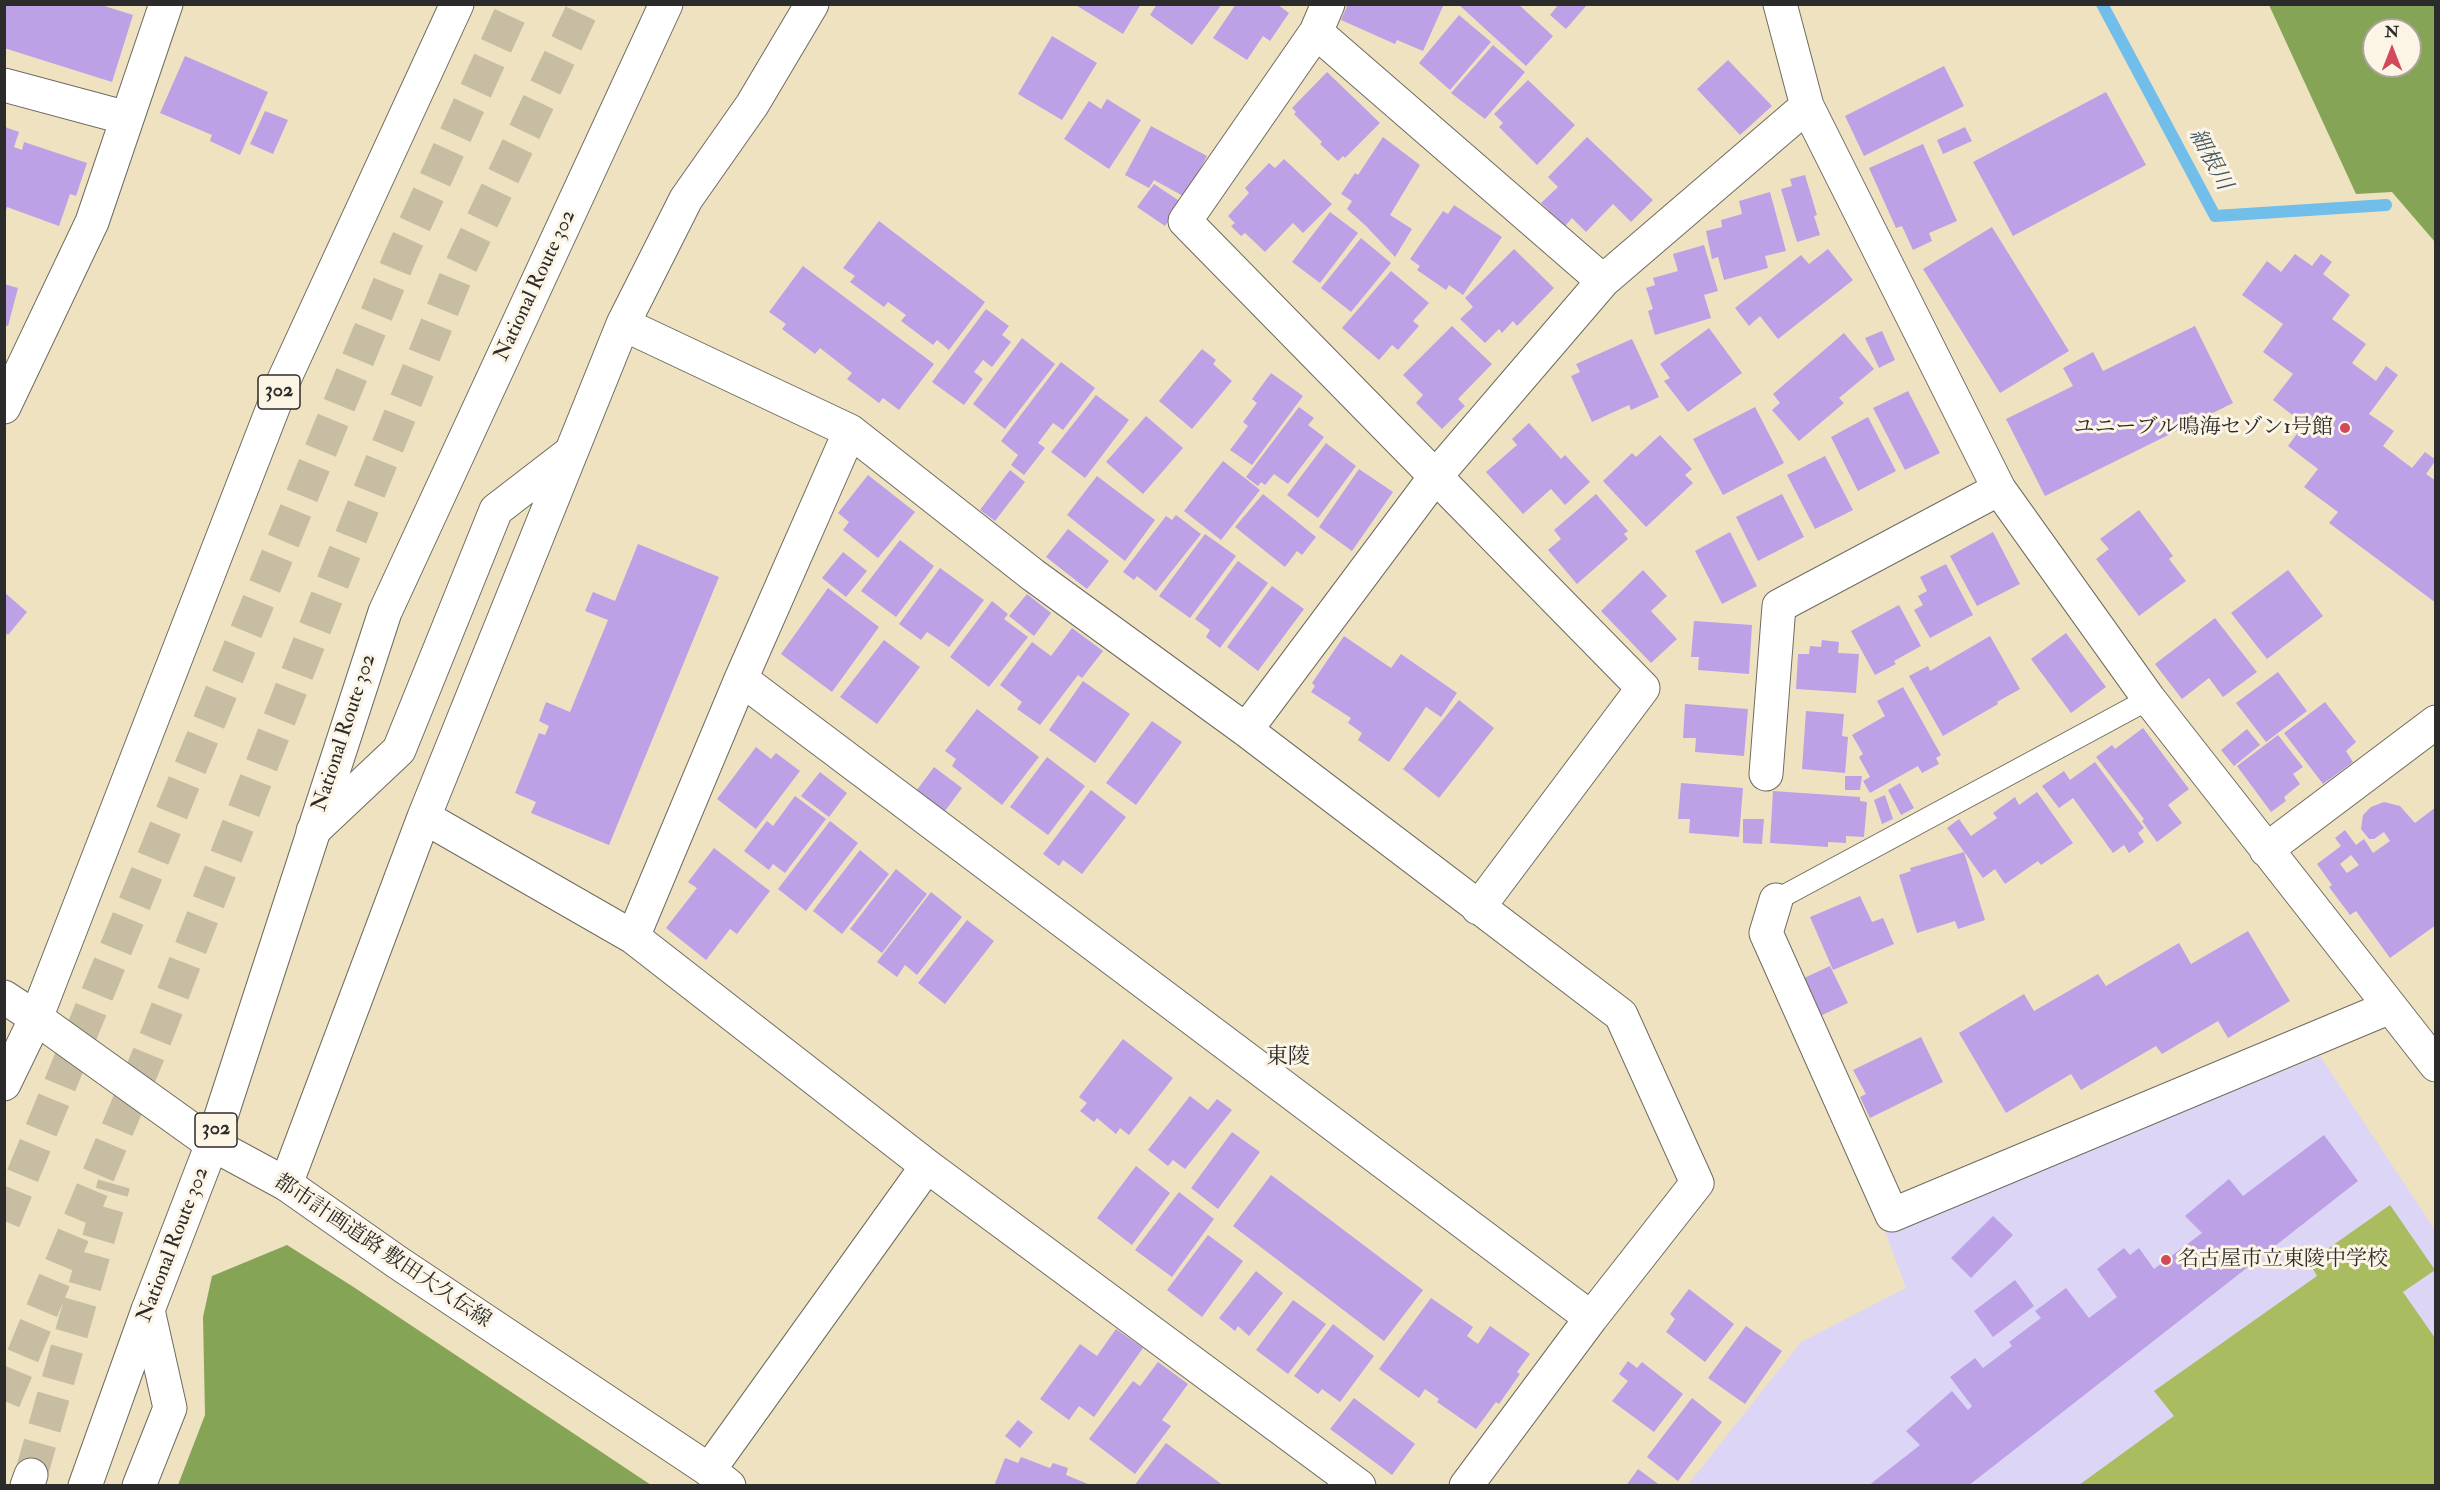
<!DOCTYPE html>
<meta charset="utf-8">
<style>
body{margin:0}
#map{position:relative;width:2440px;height:1490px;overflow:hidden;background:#eee2c1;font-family:"IM FELL Double Pica",serif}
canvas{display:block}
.frame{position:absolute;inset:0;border:6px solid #2b2b2b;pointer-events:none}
.north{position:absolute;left:2362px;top:18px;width:60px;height:60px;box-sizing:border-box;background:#fcf5e5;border:2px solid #a8a49b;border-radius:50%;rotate:0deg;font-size:16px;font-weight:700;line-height:24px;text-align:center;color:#2b2b2b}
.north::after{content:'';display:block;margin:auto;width:21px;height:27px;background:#d1495b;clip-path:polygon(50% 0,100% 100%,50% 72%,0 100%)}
</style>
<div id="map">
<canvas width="2440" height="1490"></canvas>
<div class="frame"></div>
<div class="north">N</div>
</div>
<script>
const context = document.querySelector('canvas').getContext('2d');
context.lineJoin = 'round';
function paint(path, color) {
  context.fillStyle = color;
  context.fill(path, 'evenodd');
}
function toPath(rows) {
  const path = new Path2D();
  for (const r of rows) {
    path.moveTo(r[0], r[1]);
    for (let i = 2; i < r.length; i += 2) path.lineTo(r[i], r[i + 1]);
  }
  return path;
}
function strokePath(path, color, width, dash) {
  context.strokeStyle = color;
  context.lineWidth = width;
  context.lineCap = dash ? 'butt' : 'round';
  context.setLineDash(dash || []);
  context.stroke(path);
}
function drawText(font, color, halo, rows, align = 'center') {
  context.font = font + ' "IM FELL Double Pica","Noto Serif JP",serif';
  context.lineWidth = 6;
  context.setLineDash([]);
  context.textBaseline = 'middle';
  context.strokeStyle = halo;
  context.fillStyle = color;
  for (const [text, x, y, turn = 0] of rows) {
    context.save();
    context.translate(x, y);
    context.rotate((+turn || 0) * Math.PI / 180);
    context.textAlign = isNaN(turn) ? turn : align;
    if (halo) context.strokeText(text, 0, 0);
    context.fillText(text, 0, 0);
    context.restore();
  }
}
paint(toPath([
 [2320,1056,2435,1230,2435,1485,1687,1486,1801,1342,1906,1288,1885,1231]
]), '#ddd5f6');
paint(toPath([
 [2390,1205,2435,1270,2403,1292,2435,1338,2435,1485,2079,1485,2174,1416,2154,1391,2317,1276,2309,1262]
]), '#a9bc60');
paint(toPath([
 [2269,5,2435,5,2435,242,2392,192,2356,194],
 [2374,30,2410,30,2410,66,2374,66],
 [287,1245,352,1286,651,1485,178,1485,205,1415,203,1317,212,1276]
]), '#86a456');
strokePath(toPath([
 [2102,4,2215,216,2386,205]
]), '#71beeb', 12);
paint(toPath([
 [4,4,98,4,133,15,112,82,4,48],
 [1074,4,1141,4,1123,34],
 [1157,4,1222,4,1192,45,1150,15],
 [1236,4,1277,4,1289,13,1270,41,1263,36,1247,60,1213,38],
 [1348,4,1444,4,1423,51,1397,40,1395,44,1341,20],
 [1458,4,1518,4,1553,36,1526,66],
 [1559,4,1584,4,1586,6,1566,29,1550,15],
 [1459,15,1491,42,1450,90,1419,63],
 [1052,36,1097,63,1062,120,1018,94],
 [1493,45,1525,72,1485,119,1451,93],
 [185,56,268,92,240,155,210,141,212,135,160,113],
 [1728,60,1772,106,1740,135,1697,89],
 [1944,66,1964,106,1864,156,1845,116],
 [1327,72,1380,123,1345,158,1343,156,1338,161,1320,144,1322,142,1294,114,1296,112,1292,108],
 [1528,80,1575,125,1537,165,1499,127,1503,123,1494,114],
 [2106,92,2146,165,2013,236,1973,162],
 [1107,99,1141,120,1109,169,1064,139,1089,101,1101,109],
 [265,111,288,120,273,154,250,144],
 [1151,126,1207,156,1185,197,1154,180,1149,188,1125,175],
 [5,127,19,132,14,147,22,150,24,142,87,163,76,196,70,194,59,226,7,207,5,214],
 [1965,127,1972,141,1943,154,1937,140],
 [1383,137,1420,165,1390,215,1412,229,1395,257,1366,226,1347,209,1352,201,1341,194,1355,173,1358,175],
 [1587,137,1653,200,1631,222,1613,204,1586,232,1572,218,1565,226,1541,203,1558,187,1548,177],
 [1923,144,1957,221,1929,233,1932,241,1913,250,1902,226,1896,228,1869,168],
 [1284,159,1332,204,1303,233,1293,223,1265,252,1245,233,1241,236,1231,226,1235,223,1228,216,1249,193,1245,188,1269,163,1275,168],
 [1805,175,1817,215,1814,216,1820,235,1797,242,1781,189,1792,186,1790,179],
 [1154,184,1181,202,1165,226,1137,207],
 [1770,192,1786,251,1765,256,1768,268,1724,280,1718,257,1712,259,1706,231,1722,227,1721,220,1742,214,1739,201],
 [1454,205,1502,237,1463,295,1449,285,1446,290,1417,270,1420,266,1410,259,1443,211,1448,214],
 [1330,212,1358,233,1320,283,1292,262],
 [879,221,985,302,949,350,937,340,933,345,901,321,906,315,888,302,884,307,850,282,855,276,843,268],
 [1992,227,2069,351,2000,393,1923,269],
 [1361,238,1391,263,1351,312,1321,288],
 [1704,245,1718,291,1704,295,1711,318,1655,335,1648,311,1653,309,1646,288,1655,285,1653,278,1678,271,1673,254],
 [1514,249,1554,288,1517,326,1513,321,1502,333,1499,329,1485,343,1460,319,1473,307,1465,298],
 [1828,249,1853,280,1778,339,1760,316,1749,326,1735,308,1801,255,1809,264],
 [2295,254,2312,266,2321,254,2324,256,2332,262,2323,274,2350,295,2332,319,2366,344,2352,363,2376,381,2386,366,2398,375,2369,414,2394,431,2383,446,2412,468,2425,452,2436,460,2426,474,2436,481,2436,603,2329,523,2338,512,2304,487,2318,469,2288,446,2304,424,2273,400,2293,374,2263,352,2283,324,2242,295,2267,261,2281,272],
 [803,266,934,364,899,410,883,398,879,403,847,379,852,373,820,348,815,354,782,329,786,324,769,312],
 [1391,271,1429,303,1413,321,1419,326,1398,350,1392,345,1379,360,1342,328],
 [4,284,18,288,8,326,4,325],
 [986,309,1009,326,1002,335,1011,342,992,367,983,360,974,372,983,379,964,405,932,382],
 [1452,326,1492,364,1458,399,1465,406,1442,429,1416,403,1423,395,1403,375],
 [2195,326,2233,403,2045,496,2006,419,2073,386,2063,368,2093,352,2103,371],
 [1709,328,1742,373,1688,412,1664,381,1670,378,1660,364],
 [1882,331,1895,360,1879,368,1865,338],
 [1844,333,1874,369,1839,398,1844,403,1799,441,1772,410,1780,403,1773,394],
 [1022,338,1055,364,1005,429,973,404],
 [1632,339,1659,397,1631,410,1629,405,1592,422,1571,376,1580,372,1576,364],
 [1202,349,1216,360,1213,364,1232,381,1192,429,1159,401],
 [1061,362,1095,388,1063,430,1053,423,1038,443,1045,448,1024,475,1011,465,1018,455,1001,441],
 [1271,373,1303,396,1252,465,1230,450,1248,426,1243,422,1257,403,1252,399],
 [1908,391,1940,453,1905,470,1873,408],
 [1096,395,1129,420,1085,478,1051,452],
 [1299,407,1314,418,1308,425,1324,437,1288,484,1274,474,1265,485,1261,482,1258,486,1246,477],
 [1755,407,1784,463,1723,495,1693,439],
 [1146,416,1183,448,1143,494,1106,462],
 [1868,417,1896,471,1858,491,1831,437],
 [1529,423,1561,459,1565,455,1590,482,1565,505,1551,489,1523,514,1486,472,1517,445,1512,439],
 [1660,435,1692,469,1685,475,1693,483,1646,527,1603,481,1632,453,1636,457],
 [1326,443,1356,466,1318,518,1287,495],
 [1825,456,1853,510,1815,529,1787,475],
 [1223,461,1260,490,1221,540,1184,511],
 [1359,469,1393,492,1352,551,1319,527],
 [1010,470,1025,482,995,521,980,510],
 [868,475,915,512,878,558,843,530,849,522,838,513],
 [1097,476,1155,520,1125,561,1067,515],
 [1263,494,1316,537,1302,555,1297,551,1285,567,1235,527],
 [1596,494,1628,531,1624,534,1628,539,1577,584,1548,550,1561,539,1554,530],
 [1782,494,1804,537,1758,561,1736,517],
 [2139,510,2173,556,2169,559,2186,581,2139,616,2096,559,2109,549,2100,539],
 [1176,515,1201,534,1156,591,1137,576,1134,580,1123,572,1166,516,1172,520],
 [1068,529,1109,561,1087,589,1046,557],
 [1730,532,1757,586,1722,604,1695,551],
 [1993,532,2020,584,1977,606,1950,556],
 [1205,534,1236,556,1190,618,1159,596],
 [900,540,934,566,896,617,861,591],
 [638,544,719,577,609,845,531,813,536,802,515,793,539,733,545,735,549,726,539,721,546,702,570,712,608,620,585,611,593,592,615,601],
 [843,552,867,571,846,597,822,578],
 [1238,561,1268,583,1220,648,1206,637,1210,630,1195,619],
 [1946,564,1973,615,1930,638,1914,610,1923,605,1918,596,1927,591,1920,577],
 [940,568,984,600,949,647,927,632,921,640,899,624],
 [1643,570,1667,596,1651,611,1677,639,1651,663,1601,611],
 [2288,570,2323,616,2267,659,2231,613],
 [1272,586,1304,609,1258,671,1227,647],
 [828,588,879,627,832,692,781,654],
 [4,592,27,612,8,635,4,632],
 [1027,594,1051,613,1034,636,1009,616],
 [992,601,1008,614,1004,619,1028,637,989,687,950,657],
 [1899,605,1921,646,1894,661,1896,664,1875,675,1851,631],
 [2215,618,2257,672,2223,697,2209,678,2182,699,2155,664],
 [1694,621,1752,625,1749,674,1698,670,1699,657,1691,657],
 [1072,628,1103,651,1082,678,1078,675,1040,725,1017,709,1022,702,1000,685,1032,642,1051,656],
 [2066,633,2106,687,2071,713,2031,659],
 [1344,636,1391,668,1401,654,1457,693,1441,717,1426,707,1389,762,1358,740,1362,733,1348,723,1351,718,1311,692,1315,686,1312,683],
 [1990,636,2020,689,1997,702,1998,704,1943,736,1909,676,1928,666,1930,671],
 [884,640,920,667,877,724,840,697],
 [1822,640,1839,642,1838,653,1859,654,1856,693,1796,689,1798,654,1809,654,1810,646,1821,647],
 [2278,672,2307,711,2266,742,2236,703],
 [1083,681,1130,714,1095,763,1049,730],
 [1903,687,1941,755,1936,758,1939,764,1922,773,1918,766,1870,793,1863,781,1870,777,1859,757,1863,754,1852,735,1885,716,1877,701],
 [1459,700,1494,728,1439,798,1403,769],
 [2325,702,2356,742,2346,751,2353,762,2323,784,2284,733],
 [1685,704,1748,709,1744,756,1695,752,1696,738,1683,738],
 [977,709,1039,757,1002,805,952,766,956,759,945,751],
 [1806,711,1844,714,1842,736,1848,737,1845,773,1802,769],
 [1152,721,1182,742,1136,805,1106,783],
 [2143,728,2189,789,2168,805,2182,823,2157,842,2142,821,2144,819,2096,757,2112,745,2115,749],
 [2247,729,2260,745,2234,766,2221,750],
 [2278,735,2303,767,2293,774,2300,784,2284,797,2286,801,2271,812,2237,766],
 [756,747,771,759,776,753,800,771,756,829,717,799],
 [1047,757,1085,786,1048,835,1010,807],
 [2095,762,2144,828,2138,833,2144,842,2129,853,2124,845,2113,853,2073,798,2059,808,2042,786,2064,771,2070,780],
 [934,767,962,788,942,815,914,794],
 [820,772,847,793,829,817,801,796],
 [1845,776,1862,776,1860,790,1845,790],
 [1681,783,1743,788,1739,837,1689,833,1690,819,1678,819],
 [1900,783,1914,808,1901,815,1888,790],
 [1091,790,1126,817,1082,874,1063,860,1059,866,1043,854],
 [1773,791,1860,797,1860,801,1867,802,1864,837,1846,836,1846,843,1828,842,1828,847,1770,843],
 [2037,792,2073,843,2041,865,2038,861,2005,884,1995,869,1983,878,1947,828,1959,819,1971,836,1997,818,1993,813,2015,797,2019,805],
 [1885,795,1893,819,1882,824,1874,800],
 [795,796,826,819,785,873,773,864,769,870,744,851,767,821,773,826],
 [2384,802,2400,806,2415,823,2436,807,2436,925,2390,958,2356,911,2350,915,2329,887,2332,885,2317,864,2341,846,2335,838,2345,830,2356,845,2364,839,2373,853,2390,841,2384,832,2374,839,2369,839,2361,829,2363,815,2371,807],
 [2351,855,2359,865,2347,873,2340,864],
 [1743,819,1764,819,1762,844,1743,843],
 [830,821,858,843,806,911,778,889],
 [714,848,770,891,737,934,730,929,706,960,666,928,697,888,688,882],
 [860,850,889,874,842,934,813,911],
 [1964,852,1985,920,1958,929,1955,921,1917,933,1899,875,1911,871,1910,868],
 [896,869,927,894,882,953,850,929],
 [931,892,962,917,917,975,905,965,897,977,877,962],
 [1860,896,1872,922,1883,918,1894,944,1833,970,1810,917],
 [967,920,994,941,945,1004,918,983],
 [2248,931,2290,1001,2228,1038,2218,1021,2162,1054,2156,1046,2081,1090,2071,1074,2006,1113,1959,1033,2024,994,2034,1011,2098,974,2106,986,2179,943,2191,964],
 [1830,966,1848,1003,1820,1016,1802,979],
 [1921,1037,1943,1082,1870,1118,1860,1097,1866,1094,1853,1070],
 [1123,1039,1173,1078,1129,1135,1120,1128,1116,1134,1097,1118,1094,1122,1080,1111,1087,1103,1079,1097],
 [1190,1096,1208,1110,1217,1099,1232,1110,1185,1169,1173,1160,1168,1166,1148,1150],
 [1232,1132,1260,1152,1218,1209,1191,1188],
 [2324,1135,2358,1181,1968,1486,1868,1486,1920,1445,1906,1431,1952,1391,1968,1410,1972,1406,1950,1377,1975,1358,1983,1368,2012,1346,2009,1342,2041,1318,2035,1311,2066,1288,2089,1318,2117,1297,2097,1269,2124,1248,2130,1255,2139,1248,2154,1269,2202,1233,2185,1216,2229,1179,2243,1196],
 [1136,1166,1170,1193,1132,1245,1097,1218],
 [1271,1175,1423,1290,1384,1341,1233,1226],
 [1179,1192,1214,1219,1172,1277,1135,1250],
 [1993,1216,2013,1235,1971,1278,1951,1258],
 [1208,1235,1243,1261,1202,1317,1167,1290],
 [1256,1271,1283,1293,1249,1336,1238,1326,1235,1331,1219,1318],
 [2015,1280,2034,1306,1993,1337,1974,1311],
 [1689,1289,1734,1324,1705,1362,1666,1332,1675,1319,1670,1314],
 [1431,1298,1473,1327,1467,1336,1478,1344,1490,1326,1530,1354,1517,1372,1520,1374,1499,1404,1496,1402,1476,1429,1437,1402,1439,1399,1425,1389,1419,1398,1379,1369],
 [1293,1300,1326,1324,1288,1374,1256,1350],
 [1333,1324,1374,1356,1340,1402,1322,1389,1318,1394,1294,1376],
 [1746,1326,1782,1351,1745,1404,1708,1378],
 [1116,1329,1143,1348,1094,1417,1079,1406,1069,1420,1040,1399,1080,1344,1097,1356],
 [1628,1361,1637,1368,1642,1362,1683,1394,1654,1432,1612,1401,1628,1381,1619,1374],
 [1158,1362,1188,1384,1162,1420,1171,1426,1135,1474,1089,1439,1133,1381,1140,1386],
 [1354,1398,1415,1444,1392,1475,1330,1429],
 [1692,1398,1722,1422,1678,1481,1647,1457],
 [1018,1420,1033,1432,1020,1448,1005,1436],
 [1166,1443,1224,1486,1134,1486],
 [1021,1457,1050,1468,1053,1463,1068,1468,1066,1475,1093,1486,994,1486,1005,1458,1018,1463],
 [1638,1469,1661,1486,1626,1486]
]), '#bca1e7');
strokePath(toPath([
 [4,1221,400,257,515,4],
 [4,1401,158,1032,330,589,457,274,585,4],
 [31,1475,114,1184]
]), '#c7bda3', 33, [33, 16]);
const lane = toPath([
 [1776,900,2149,699]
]);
const street = toPath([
 [812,4,752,105,686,199,623,324,850,431,1033,575,1246,730,1621,1015,1697,1183,1591,1318,1466,1486],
 [1328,4,1316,32,1185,221,1643,688,1478,908],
 [1780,4,1807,106,1999,489,2149,699,2436,1065],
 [1316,32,1603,281],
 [4,85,127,118],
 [4,407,92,222,166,4],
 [741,679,1591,1318],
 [1246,730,1435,477,1603,281,1807,106],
 [1766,774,1779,606,1999,489],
 [424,817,633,937,927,1166,1359,1486],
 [313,831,399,750,496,510,570,453],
 [2266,850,2436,722],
 [1776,900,1766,933,1892,1215,2390,1007],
 [633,937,741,679,850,431],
 [4,997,36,1018],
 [286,1184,424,817,623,324],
 [709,1470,927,1166],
 [139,1486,170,1408,148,1310]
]);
const secondary = toPath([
 [36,1018,212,1144,286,1184,397,1262,709,1470,729,1486]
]);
const highway = toPath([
 [4,1084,36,1018,283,382,457,4],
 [27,1486,31,1475],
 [85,1486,148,1310,212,1144,385,612,666,4]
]);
strokePath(lane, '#6f6b60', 23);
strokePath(street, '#6f6b60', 35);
strokePath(secondary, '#6f6b60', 35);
strokePath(highway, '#6f6b60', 35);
strokePath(lane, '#fff', 21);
strokePath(street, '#fff', 33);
strokePath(secondary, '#fff', 33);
strokePath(highway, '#fff', 33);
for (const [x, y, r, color] of [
 [2345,428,6,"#d1495b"],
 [2166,1260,6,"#d1495b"]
]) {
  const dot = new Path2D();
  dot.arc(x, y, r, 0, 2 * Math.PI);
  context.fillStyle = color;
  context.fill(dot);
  strokePath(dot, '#fcf5e5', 2);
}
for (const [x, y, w] of [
 [279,392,42],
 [216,1130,42]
]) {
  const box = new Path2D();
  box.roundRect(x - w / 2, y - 17, w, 34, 4.5);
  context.fillStyle = '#fcf5e5';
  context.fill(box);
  strokePath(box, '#2b2b2b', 1.5);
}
drawText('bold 20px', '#2b2b2b', null, [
 ["302",279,392],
 ["302",216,1130]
]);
drawText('21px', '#2b2b2b', '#fcf5e5', [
 ["National Route 302",536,286,-65],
 ["National Route 302",345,733,-72],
 ["National Route 302",174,1245,-69],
 ["都市計画道路 敷田大久伝線",382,1252,34]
]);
drawText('21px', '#2b2b2b', '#fcf5e5', [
 ["ユニーブル鳴海セゾン1号館",2333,428],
 ["名古屋市立東陵中学校",2178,1260,"left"]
], 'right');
drawText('italic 22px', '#405765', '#fcf5e5', [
 ["細根川",2209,160,62]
]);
drawText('22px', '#2b2b2b', '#fcf5e5', [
 ["東陵",1288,1058]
]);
</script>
